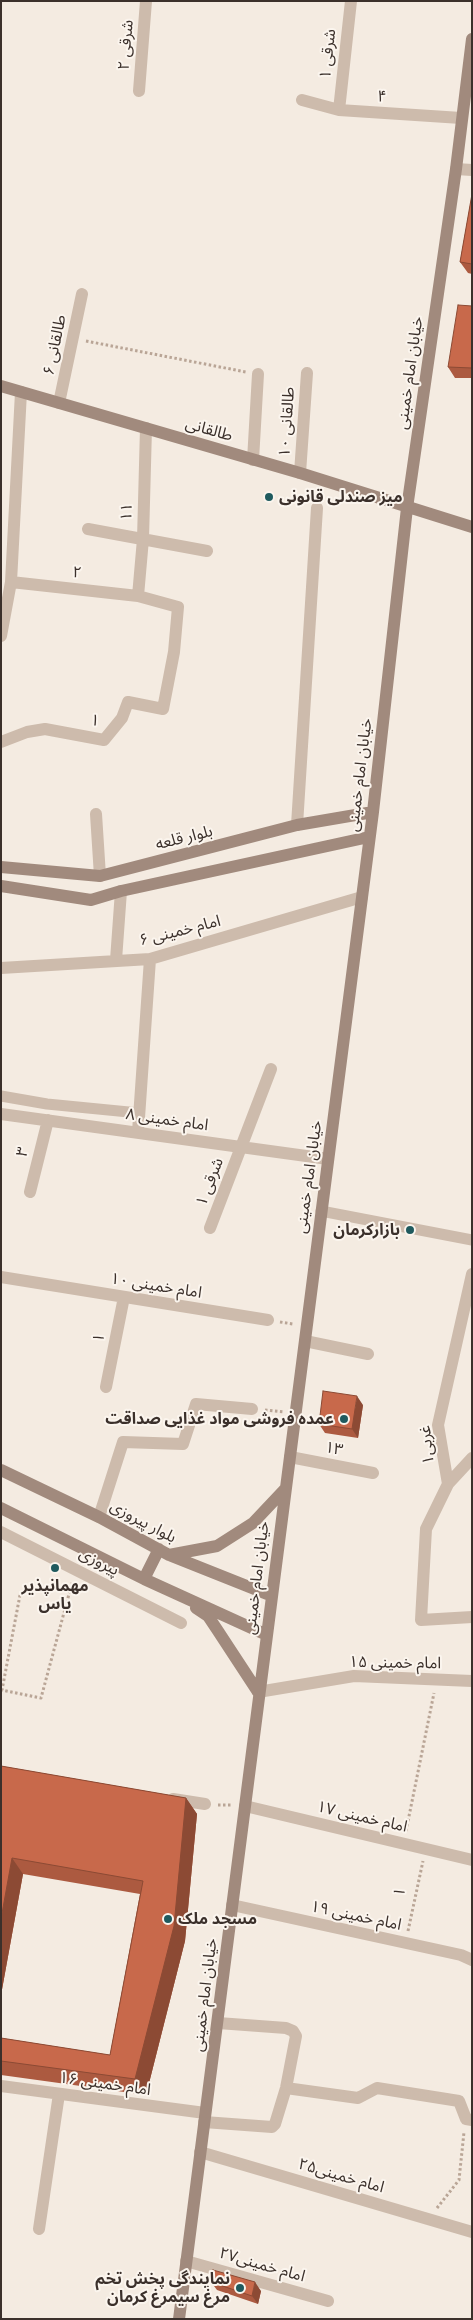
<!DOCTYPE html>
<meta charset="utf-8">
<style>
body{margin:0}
#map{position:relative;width:473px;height:2320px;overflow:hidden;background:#f4ebe1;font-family:"IBM Plex Sans",sans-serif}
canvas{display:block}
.frame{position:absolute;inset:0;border:2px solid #3b302b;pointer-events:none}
</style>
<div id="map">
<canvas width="473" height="2320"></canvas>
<div class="frame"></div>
</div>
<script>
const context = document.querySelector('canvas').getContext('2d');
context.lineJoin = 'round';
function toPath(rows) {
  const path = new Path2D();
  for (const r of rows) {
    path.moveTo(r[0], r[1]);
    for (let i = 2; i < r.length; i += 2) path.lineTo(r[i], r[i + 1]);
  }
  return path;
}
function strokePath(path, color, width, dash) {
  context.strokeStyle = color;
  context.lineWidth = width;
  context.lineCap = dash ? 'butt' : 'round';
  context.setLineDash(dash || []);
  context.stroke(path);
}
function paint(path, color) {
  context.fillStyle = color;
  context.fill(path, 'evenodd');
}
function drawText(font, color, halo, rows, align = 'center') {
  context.font = font + ' "IBM Plex Sans","Noto Sans Arabic",sans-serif';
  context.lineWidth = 4;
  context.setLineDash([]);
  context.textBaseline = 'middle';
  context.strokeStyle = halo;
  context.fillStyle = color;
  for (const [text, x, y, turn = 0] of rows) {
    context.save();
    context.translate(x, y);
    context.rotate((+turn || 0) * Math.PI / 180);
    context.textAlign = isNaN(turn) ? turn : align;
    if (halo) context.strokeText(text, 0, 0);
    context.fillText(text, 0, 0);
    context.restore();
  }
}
strokePath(toPath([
 [86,341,246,372],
 [280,1322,293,1324],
 [265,1410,284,1412],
 [20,1595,2,1690,41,1698,72,1583],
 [218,1805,232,1805],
 [406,1831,434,1693],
 [408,1931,423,1861],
 [437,2208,459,2180,464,2132]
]), '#b9a596', 3, [2.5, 2.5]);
strokePath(toPath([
 [1,1096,47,1104,139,1113],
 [321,1211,472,1240]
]), '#cdbbac', 11);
strokePath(toPath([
 [139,91,146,1],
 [302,100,339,110,461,118],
 [339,110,351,1],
 [456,169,472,170],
 [59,403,82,294],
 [253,460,258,374],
 [300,473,307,373],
 [88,529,207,551],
 [138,596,143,539,146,428],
 [1,636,11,582,21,392],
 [1,742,27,732,45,729,104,740,122,718,128,702,163,709,174,652,178,607,138,596,11,582],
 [96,814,100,876],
 [297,825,317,508],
 [116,960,121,891],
 [1,968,150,959,362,897],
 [1,1114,328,1159],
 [138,1132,150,959],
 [30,1192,48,1120],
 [210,1228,271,1069],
 [472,1274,438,1425,448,1484,426,1529,421,1620,472,1617],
 [1,1277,268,1320],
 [305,1341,368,1354],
 [106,1387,124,1297],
 [290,1457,373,1473],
 [448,1484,472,1458],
 [99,1517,123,1442,183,1444,196,1404,252,1409],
 [1,1532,181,1623],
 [258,1692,354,1676,472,1681],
 [173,1799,205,1804],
 [245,1806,472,1860],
 [232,1905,461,1955,472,1960],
 [1,2086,205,2113],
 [286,2088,358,2098,377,2088,459,2101,466,2119,472,2120],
 [204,2122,272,2127,275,2124,286,2088,296,2036,293,2031,286,2028,218,2023],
 [200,2152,472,2232],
 [39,2229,59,2094],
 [186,2261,328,2301]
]), '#cdbbac', 12);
strokePath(toPath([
 [1,386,300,473,472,527],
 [1,867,100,876,297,825,373,812],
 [1,886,91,900,121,891,369,837],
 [1,1470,99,1517,169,1555,272,1596],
 [1,1508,144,1579,267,1635],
 [169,1555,217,1546,253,1523,286,1488],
 [144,1579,159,1549],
 [196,1608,208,1616,218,1631,258,1692],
 [179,2319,373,812,407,508,456,169,472,39]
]), '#a18a7d', 12);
paint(toPath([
 [472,194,472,274,468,273,460,262],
 [472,306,472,378,455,378,448,367],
 [363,1405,358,1438,325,1433,319,1424],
 [1,1766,186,1798,197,1814,185,1941,146,2095,1,2075,1,2038,110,2055,140,1894,23,1874,1,1995],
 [211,2282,261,2291,258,2304,217,2290]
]), '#ac5a40');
paint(toPath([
 [357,1396,363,1405,358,1438,352,1429],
 [186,1798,197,1814,185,1941,146,2095,135,2079],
 [12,1858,23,1874,1,1995,1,1919],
 [255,2282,261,2291,258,2304,252,2296]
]), '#8c4a34');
const building = toPath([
 [472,194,472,264,460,262,472,194],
 [458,305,472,306,472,368,448,367,458,305],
 [323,1391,357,1396,352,1429,319,1424,323,1391],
 [1,1766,186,1798,174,1926,135,2079,1,2061,1,2038,110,2055,143,1881,12,1858,1,1919,1,1766],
 [213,2270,255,2282,252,2296,211,2282,213,2270]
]);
paint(building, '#c8694b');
strokePath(building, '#8c4a34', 1);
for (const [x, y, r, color] of [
 [269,497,5,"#1f5a5e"],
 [410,1230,5,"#1f5a5e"],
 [344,1419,5,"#1f5a5e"],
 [55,1568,5,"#1f5a5e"],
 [168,1919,5,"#1f5a5e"],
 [240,2288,5,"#1f5a5e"]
]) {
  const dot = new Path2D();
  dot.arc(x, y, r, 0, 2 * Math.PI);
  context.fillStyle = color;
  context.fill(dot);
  strokePath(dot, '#fbf5ee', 2);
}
drawText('16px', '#3b302b', '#fbf5ee', [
 ["۲ شرقی",126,45,-85],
 ["شرقی ۱",328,54,-84],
 ["۴",382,97,4],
 ["طالقانی ۶",55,345,-78],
 ["خیابان امام خمینی",410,373,-82],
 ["طالقانی ۱۰",287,422,-86],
 ["طالقانی",209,430,16],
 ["۱۱",127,512,-88],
 ["۲",77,573,6],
 ["۱",95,721,9],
 ["خیابان امام خمینی",360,775,-83],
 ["بلوار قلعه",184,838,-14],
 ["امام خمینی ۶",180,931,-14],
 ["امام خمینی ۸",167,1120,8],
 ["۳",23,1152,-76],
 ["خیابان امام خمینی",309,1177,-82],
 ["۱ شرقی",210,1182,-69],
 ["امام خمینی ۱۰",156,1286,9],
 ["۱",99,1338,-79],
 ["غربی۱",427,1445,-96],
 ["۱۳",334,1449,11],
 ["بلوار پیروزی",143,1522,28],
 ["پیروزی",99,1562,27],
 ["خیابان امام خمینی",257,1578,-83],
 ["امام خمینی ۱۵",395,1663,1],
 ["امام خمینی ۱۷",362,1817,13],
 ["۱",400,1892,-78],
 ["امام خمینی ۱۹",356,1916,12],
 ["خیابان امام خمینی",205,1995,-83],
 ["امام خمینی ۱۶",105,2084,8],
 ["امام خمینی۲۵",341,2176,16],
 ["امام خمینی۲۷",262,2265,16]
]);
drawText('bold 16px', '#3b302b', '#fbf5ee', [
 ["میز صندلی قانونی",279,497,"left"],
 ["بازارکرمان",400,1230],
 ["عمده فروشی مواد غذایی صداقت",334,1419],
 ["مهمانپذیر",55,1586,"center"],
 ["یاس",55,1604,"center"],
 ["مسجد ملک",178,1919,"left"],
 ["نمایندگی پخش تخم",230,2279],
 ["مرغ سیمرغ کرمان",230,2297]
], 'right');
</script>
